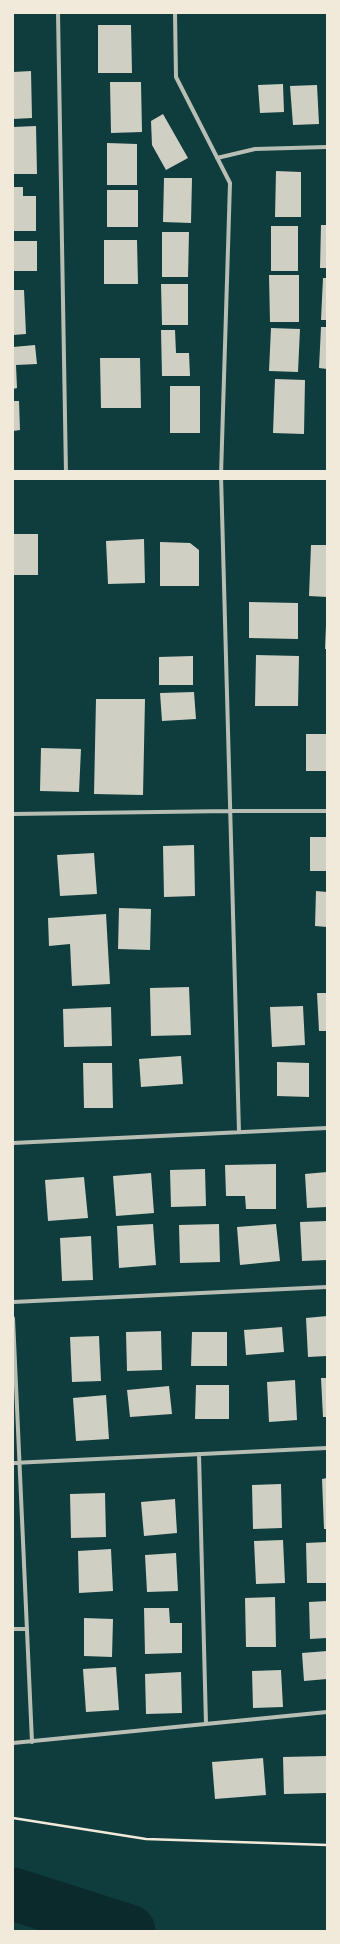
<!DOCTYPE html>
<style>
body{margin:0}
#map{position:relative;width:340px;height:1944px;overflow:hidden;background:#0f3d3e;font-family:Mulish,sans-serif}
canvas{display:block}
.frame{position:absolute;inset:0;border:14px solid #f1e9da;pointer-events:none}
</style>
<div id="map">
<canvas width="340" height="1944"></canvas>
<div class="frame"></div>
</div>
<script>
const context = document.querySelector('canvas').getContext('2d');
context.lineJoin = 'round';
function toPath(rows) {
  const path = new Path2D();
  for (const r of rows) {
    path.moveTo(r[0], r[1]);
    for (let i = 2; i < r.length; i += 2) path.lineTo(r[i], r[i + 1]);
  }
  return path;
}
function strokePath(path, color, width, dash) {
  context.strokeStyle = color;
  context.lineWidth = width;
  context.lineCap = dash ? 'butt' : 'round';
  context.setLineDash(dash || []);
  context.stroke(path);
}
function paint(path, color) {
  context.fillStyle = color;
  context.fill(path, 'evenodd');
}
strokePath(toPath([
 [13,1894,129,1931]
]), '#0a2a2b', 53);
paint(toPath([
 [98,25,131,25,132,73,98,73],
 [31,71,32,118,13,119,13,72],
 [110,82,141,82,142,132,111,133],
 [283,84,284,112,260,113,258,85],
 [317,85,319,124,293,125,290,86],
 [163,114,188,158,166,170,152,145,151,121],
 [36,126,37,174,13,174,13,127],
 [107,143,137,144,137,185,107,185],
 [276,171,301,172,301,217,275,217],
 [164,178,192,178,191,223,163,222],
 [13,187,23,187,23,196,36,196,36,231,13,231],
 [107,190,138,190,138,227,107,227],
 [321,225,327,225,327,268,320,268],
 [271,226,298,226,298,271,271,271],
 [162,232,189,232,188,277,162,277],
 [104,240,137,240,138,284,104,284],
 [13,241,37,241,37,271,13,271],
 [269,275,299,275,299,322,270,322],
 [323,278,327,278,327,320,321,320],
 [161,284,188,284,188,325,162,325],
 [13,290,24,290,26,334,13,335],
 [321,327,327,327,327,369,319,368],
 [271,328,300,329,298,372,269,371],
 [161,330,175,330,176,353,189,353,190,376,162,376],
 [35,345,37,364,16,365,17,388,13,389,13,347],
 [100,358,140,358,141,408,101,408],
 [275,379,305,380,304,434,273,433],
 [170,386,200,386,200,433,170,433],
 [13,401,19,401,20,430,13,431],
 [13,534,38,534,38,575,13,575],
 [144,539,145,583,108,584,106,541],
 [160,542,190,543,199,550,199,586,160,586],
 [311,545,327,545,327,597,309,596],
 [249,602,298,603,298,639,249,638],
 [326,625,327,625,327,649,325,649],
 [256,655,299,656,298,706,255,706],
 [193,656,193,685,159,685,159,657],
 [194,692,196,719,162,721,160,693],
 [96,699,145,699,143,795,94,794],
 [306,734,327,734,327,771,306,771],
 [41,748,81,749,79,792,40,791],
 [310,837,327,837,327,871,310,871],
 [194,845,195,896,164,897,163,846],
 [94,853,97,894,60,896,57,855],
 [316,891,327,892,327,927,315,926],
 [119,908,151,909,150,950,118,949],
 [106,914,110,984,72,986,70,944,49,946,48,918],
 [189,987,191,1035,151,1036,150,988],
 [317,993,327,993,327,1031,319,1031],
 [303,1006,305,1045,272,1047,270,1007],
 [111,1007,112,1046,64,1047,63,1009],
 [181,1056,183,1084,141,1087,139,1059],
 [277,1062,309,1063,309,1097,277,1096],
 [83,1063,112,1063,113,1108,84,1108],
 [276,1164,276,1209,246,1209,245,1196,226,1196,225,1165],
 [205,1169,206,1206,171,1207,170,1170],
 [327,1172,327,1207,307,1208,305,1174],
 [151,1173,154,1213,116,1216,113,1176],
 [84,1177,88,1218,48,1221,45,1180],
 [327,1221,327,1260,302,1261,300,1222],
 [153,1224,156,1265,119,1268,117,1226],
 [219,1224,220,1262,180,1263,179,1225],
 [276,1224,280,1261,240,1265,237,1227],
 [91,1236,93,1280,62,1281,60,1238],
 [327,1316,327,1356,308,1357,306,1318],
 [282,1327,284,1352,246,1355,244,1330],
 [161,1331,162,1370,127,1371,126,1332],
 [192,1332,227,1332,227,1366,191,1366],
 [99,1336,101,1381,72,1382,70,1337],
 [321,1378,327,1378,327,1417,323,1417],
 [295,1380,297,1420,269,1422,267,1382],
 [196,1385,229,1385,229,1419,195,1419],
 [169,1386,172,1414,130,1417,127,1390],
 [106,1395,109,1439,76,1441,73,1398],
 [327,1478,327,1529,324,1529,322,1479],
 [281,1484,282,1528,253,1529,252,1485],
 [105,1493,106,1537,71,1538,70,1494],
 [175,1499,177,1533,144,1536,141,1502],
 [283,1540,285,1583,256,1584,254,1541],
 [327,1542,327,1583,307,1583,306,1543],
 [111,1549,113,1591,79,1593,78,1551],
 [176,1553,178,1591,147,1592,145,1555],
 [275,1597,276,1647,246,1647,245,1598],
 [327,1601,327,1638,310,1639,309,1602],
 [144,1608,169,1608,170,1623,182,1623,182,1653,145,1654],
 [84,1618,113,1619,112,1657,84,1656],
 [327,1651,327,1679,304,1681,302,1653],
 [116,1667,119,1710,86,1712,83,1669],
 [281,1670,283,1707,253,1708,252,1671],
 [181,1672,182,1713,146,1714,145,1674],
 [327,1756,327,1793,284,1794,283,1757],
 [263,1758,266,1795,215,1799,212,1762]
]), '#cfcfc3');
strokePath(toPath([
 [13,1818,146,1839,327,1845]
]), '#f1e9da', 2.5);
strokePath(toPath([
 [58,13,66,474],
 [175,13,176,77,230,183,221,475,239,1132],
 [217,158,255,149,327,147],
 [13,814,230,811,327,811],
 [13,1143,327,1128],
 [13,1302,327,1287],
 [13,1318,32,1742],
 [199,1454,206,1724],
 [13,1463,327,1448],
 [13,1629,27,1629],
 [13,1743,327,1712]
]), '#b8beb3', 4);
strokePath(toPath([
 [13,475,327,475]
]), '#f1e9da', 10);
</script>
